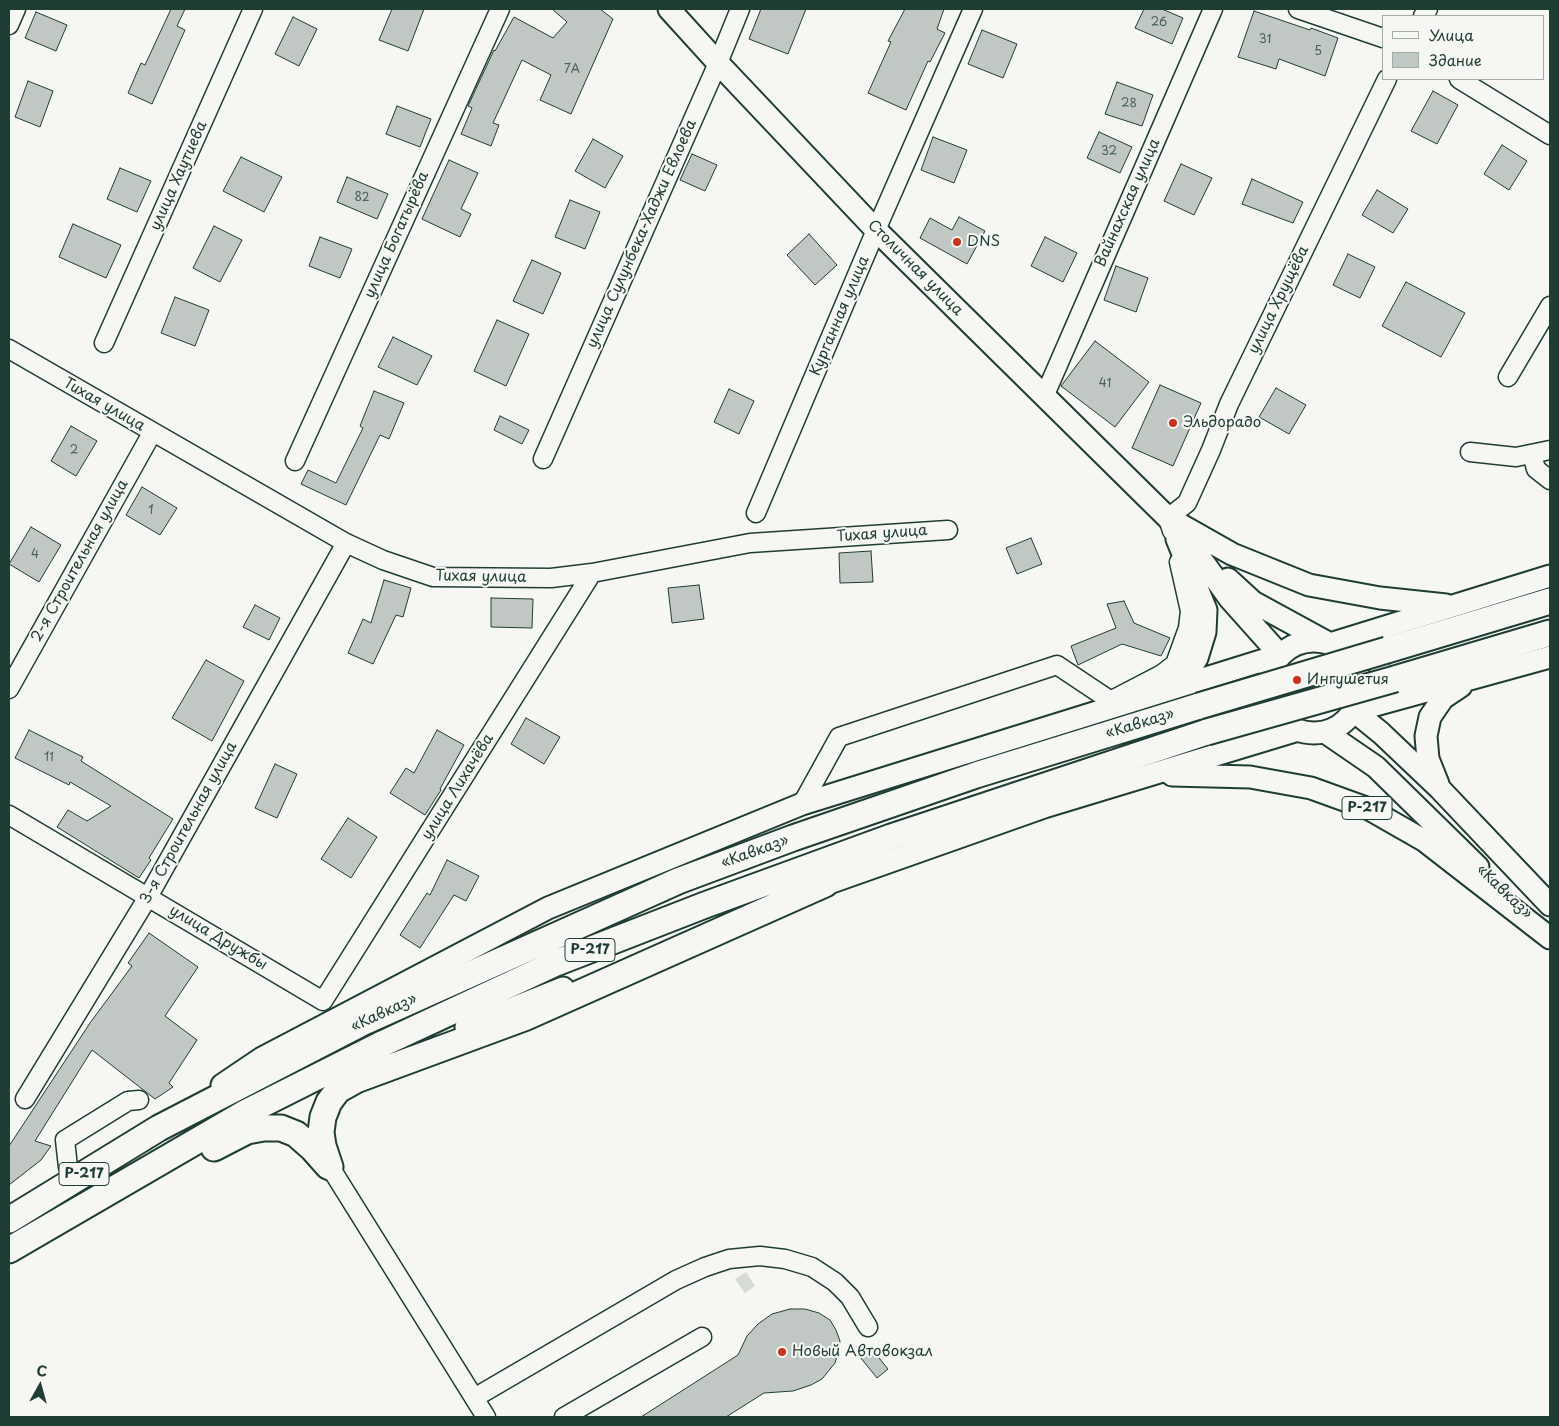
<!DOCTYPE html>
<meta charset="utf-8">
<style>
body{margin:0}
#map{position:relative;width:1559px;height:1426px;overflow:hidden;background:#f6f6f2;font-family:"Playpen Sans",sans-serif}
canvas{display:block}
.frame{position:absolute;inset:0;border:10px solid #1f3d34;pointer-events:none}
.legend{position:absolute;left:1382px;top:15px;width:162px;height:65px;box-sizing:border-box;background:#f6f6f2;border:1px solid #a0aca6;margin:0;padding:6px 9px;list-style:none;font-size:15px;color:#1f3d34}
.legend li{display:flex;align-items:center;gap:10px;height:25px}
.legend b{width:25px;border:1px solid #a0aca6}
.north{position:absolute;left:15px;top:1361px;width:50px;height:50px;-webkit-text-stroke:4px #f6f6f2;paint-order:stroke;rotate:7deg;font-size:14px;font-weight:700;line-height:20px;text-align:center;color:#1f3d34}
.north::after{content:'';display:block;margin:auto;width:18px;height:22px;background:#1f3d34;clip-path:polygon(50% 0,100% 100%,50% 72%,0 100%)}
</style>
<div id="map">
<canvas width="1559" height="1426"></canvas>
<div class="frame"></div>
<ul class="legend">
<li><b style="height:6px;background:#f6f6f2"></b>Улица</li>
<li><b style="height:14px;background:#c1c8c3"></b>Здание</li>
</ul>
<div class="north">С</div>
</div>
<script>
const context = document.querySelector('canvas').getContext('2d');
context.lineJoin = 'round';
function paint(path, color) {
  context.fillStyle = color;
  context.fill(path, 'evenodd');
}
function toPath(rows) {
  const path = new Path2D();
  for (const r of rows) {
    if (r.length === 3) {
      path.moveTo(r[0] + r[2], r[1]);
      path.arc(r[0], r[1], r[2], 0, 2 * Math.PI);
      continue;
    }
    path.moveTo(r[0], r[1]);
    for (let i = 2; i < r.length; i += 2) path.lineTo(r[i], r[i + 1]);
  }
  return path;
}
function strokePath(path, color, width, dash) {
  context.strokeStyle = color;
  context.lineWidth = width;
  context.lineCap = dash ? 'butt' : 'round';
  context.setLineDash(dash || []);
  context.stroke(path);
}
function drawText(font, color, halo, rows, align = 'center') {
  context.font = font + ' "Playpen Sans",sans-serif';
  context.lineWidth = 4;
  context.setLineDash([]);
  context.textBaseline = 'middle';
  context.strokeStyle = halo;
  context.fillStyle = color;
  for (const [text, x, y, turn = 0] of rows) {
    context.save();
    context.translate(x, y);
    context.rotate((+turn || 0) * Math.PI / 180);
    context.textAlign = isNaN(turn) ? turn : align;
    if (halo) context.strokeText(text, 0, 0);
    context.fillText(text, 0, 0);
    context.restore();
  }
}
paint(toPath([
 [746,1272,755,1286,745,1293,735,1279]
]), '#d6dbd6');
const building = toPath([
 [171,9,185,9,177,26,185,30,152,104,128,93,141,63,145,65,171,9],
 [392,9,424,9,408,51,379,40,392,9],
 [552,9,600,9,613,19,571,114,540,100,551,75,522,60,493,123,499,125,491,146,461,134,472,108,468,106,494,50,495,51,514,17,553,38,567,22,552,9],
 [761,9,806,9,788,54,749,39,761,9],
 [905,9,944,9,937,29,945,33,930,62,928,61,906,110,868,93,891,42,888,41,905,9],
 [1144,9,1162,9,1183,18,1172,44,1135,28,1144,9],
 [1254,11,1310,30,1311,28,1338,38,1325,76,1279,59,1276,69,1238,57,1254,11],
 [36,12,67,25,56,51,25,38,36,12],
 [293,17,317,29,299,66,275,54,293,17],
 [982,30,1017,44,1003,78,968,64,982,30],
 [28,81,53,91,40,127,15,117,28,81],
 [1117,82,1153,95,1142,126,1105,114,1117,82],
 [1433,91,1458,105,1437,144,1411,131,1433,91],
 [397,106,431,119,420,147,386,134,397,106],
 [1099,132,1132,147,1120,173,1087,158,1099,132],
 [933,137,967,150,954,183,921,170,933,137],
 [593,139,623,156,605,188,575,171,593,139],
 [1502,145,1527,161,1509,190,1484,174,1502,145],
 [692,154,717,165,705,191,680,180,692,154],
 [241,157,282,177,264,212,223,191,241,157],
 [449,160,478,173,461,209,471,214,460,237,422,219,449,160],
 [1181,164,1212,178,1194,215,1164,201,1181,164],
 [120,168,151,181,137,212,107,199,120,168],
 [347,177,388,194,377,219,337,202,347,177],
 [1252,179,1303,202,1293,223,1242,204,1252,179],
 [1377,190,1408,209,1393,233,1362,215,1377,190],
 [570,200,600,212,585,249,555,237,570,200],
 [959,217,985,231,967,264,920,238,930,218,952,230,959,217],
 [73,224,121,245,106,278,59,257,73,224],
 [214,226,242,240,220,282,193,268,214,226],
 [809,234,837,265,815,285,787,255,809,234],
 [320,237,352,249,340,278,309,266,320,237],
 [1045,237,1077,253,1063,282,1031,266,1045,237],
 [1348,254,1375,267,1360,298,1333,285,1348,254],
 [532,260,561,273,543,314,513,301,532,260],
 [1116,266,1148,278,1136,312,1104,300,1116,266],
 [1406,282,1465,313,1441,357,1382,326,1406,282],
 [175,297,209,310,195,346,161,333,175,297],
 [497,320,529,334,506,386,474,371,497,320],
 [393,337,432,356,417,385,378,367,393,337],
 [1095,341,1149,382,1115,427,1061,386,1095,341],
 [1160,385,1201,403,1173,466,1132,448,1160,385],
 [1276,388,1306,405,1289,434,1259,417,1276,388],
 [729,389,754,401,739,434,714,422,729,389],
 [374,391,404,403,389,439,380,435,346,505,301,484,308,470,336,483,363,428,360,426,374,391],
 [500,416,529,430,522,444,494,430,500,416],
 [71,426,97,441,76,476,51,461,71,426],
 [142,487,177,508,160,535,126,515,142,487],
 [31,527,61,545,39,582,9,564,31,527],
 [1031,538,1042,564,1017,574,1006,548,1031,538],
 [871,551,873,582,840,583,839,553,871,551],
 [384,580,411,588,403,617,396,615,373,664,348,653,363,619,371,623,384,580],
 [699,585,704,619,672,623,668,588,699,585],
 [491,598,533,599,532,628,491,627,491,598],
 [1124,601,1134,623,1170,638,1161,656,1122,644,1078,665,1071,646,1116,628,1107,604,1124,601],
 [255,605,280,618,269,640,243,627,255,605],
 [206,660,244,681,212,741,172,718,206,660],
 [526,718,560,737,544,764,511,744,526,718],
 [29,730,83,757,81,761,173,819,149,858,151,860,139,878,57,827,68,810,87,821,111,806,70,782,69,785,15,758,29,730],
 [437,730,464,745,440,789,441,790,425,815,390,793,406,768,414,773,437,730],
 [275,764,297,774,277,818,255,808,275,764],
 [348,818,377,837,351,878,321,859,348,818],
 [447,860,479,876,466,901,454,895,420,948,400,935,427,893,430,895,447,860],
 [149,933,198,967,165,1016,197,1040,169,1083,173,1087,155,1099,92,1050,35,1141,51,1146,41,1160,9,1185,9,1146,90,1023,132,966,128,963,149,933],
 [790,1309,805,1309,819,1313,830,1320,836,1330,840,1341,838,1353,835,1363,822,1379,811,1385,793,1391,764,1393,726,1417,641,1417,738,1355,747,1336,758,1324,772,1314,790,1309],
 [871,1348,888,1369,877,1378,860,1357,871,1348]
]);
paint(building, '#c1c8c3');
strokePath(building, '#1f3d34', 1);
const minor = toPath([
 [1298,9,1383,38],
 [1423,16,1428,9],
 [9,25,16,9],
 [1459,79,1550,135],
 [104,343,253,9],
 [9,349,346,543,383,560,433,577,551,578,592,573,750,543,948,530],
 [1508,377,1550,306],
 [1044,397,1213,9],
 [1470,452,1516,457,1550,450],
 [1532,454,1536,469,1550,480],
 [543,459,718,63,740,9],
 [295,461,500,9],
 [756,513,876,230,973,9],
 [1172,531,1168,518,1187,503,1211,450,1229,404,1387,79],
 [9,689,152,433],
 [1112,700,1162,674,1175,664,1188,628,1190,611,1179,562],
 [802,804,839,737,1057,665,1111,701,1121,704],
 [9,815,323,1001,592,573],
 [25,1099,148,897,346,543],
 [68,1167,65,1140,128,1101,139,1100],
 [330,1167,486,1417],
 [474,1398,676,1280,705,1267,729,1259,760,1256,785,1259,812,1267,835,1282,850,1297,868,1327],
 [564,1417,702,1337]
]);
const major = toPath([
 [1179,524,1232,554,1309,585,1380,598,1446,605],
 [1228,579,1253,602,1330,644,1550,576],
 [1314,687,46],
 [1171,689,1185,677,1197,658,1205,632,1206,610,1177,539],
 [1354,711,1381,733,1440,789,1550,905],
 [1354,711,1550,657],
 [1325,732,1376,767,1478,867],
 [1172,775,1250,777,1311,788,1369,809,1425,841,1550,938],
 [1438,784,1428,759,1426,736,1430,717,1443,698,1461,686],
 [809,890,1044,807,1298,730],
 [466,1027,563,988],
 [222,1085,262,1058,548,908,802,804,1280,655,1230,599,1188,541,1168,518,876,230,718,63,669,9]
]);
const highway = toPath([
 [1387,650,1550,601],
 [1395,679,1550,633],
 [214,1148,247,1131,264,1128,281,1128,296,1134,312,1148,328,1166],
 [330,1167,323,1146,321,1132,323,1117,329,1102,338,1090,356,1080,524,1018,825,884],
 [9,1220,159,1128,366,1021,678,881,793,838,976,775,1199,706],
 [9,1250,243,1114,384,1043,556,963,705,905,891,837,1207,732]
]);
strokePath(minor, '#1f3d34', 21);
strokePath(major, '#1f3d34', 25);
strokePath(highway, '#1f3d34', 29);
strokePath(minor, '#f6f6f2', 18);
strokePath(major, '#f6f6f2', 21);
strokePath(highway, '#f6f6f2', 25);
const highwayBridge = toPath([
 [1199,706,1387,650],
 [1207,732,1395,679]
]);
strokePath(highwayBridge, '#1f3d34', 29, []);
strokePath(highwayBridge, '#f6f6f2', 25);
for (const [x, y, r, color] of [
 [957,242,5,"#c8321e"],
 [1173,423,5,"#c8321e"],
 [1297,680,5,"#c8321e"],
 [782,1352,5,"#c8321e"]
]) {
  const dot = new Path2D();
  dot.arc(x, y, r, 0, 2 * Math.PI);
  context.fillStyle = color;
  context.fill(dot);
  strokePath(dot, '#f6f6f2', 2);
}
drawText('12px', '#486058', null, [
 ["26",1159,23],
 ["31",1265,40],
 ["5",1318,52],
 ["7А",572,70],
 ["28",1129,104],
 ["32",1109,152],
 ["82",362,198],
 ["41",1105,384],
 ["2",74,451],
 ["1",151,511],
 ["4",35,555],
 ["11",49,758]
]);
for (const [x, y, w] of [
 [1367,808,50],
 [590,950,50],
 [84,1174,50]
]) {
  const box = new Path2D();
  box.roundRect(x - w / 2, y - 11.5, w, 23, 4);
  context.fillStyle = '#f6f6f2';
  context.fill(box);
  strokePath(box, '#1f3d34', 1);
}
drawText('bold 14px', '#1f3d34', null, [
 ["Р-217",1367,808],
 ["Р-217",590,950],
 ["Р-217",84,1174]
]);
drawText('15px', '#1f3d34', '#f6f6f2', [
 ["улица Хаутиева",179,176,-66],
 ["Вайнахская улица",1128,203,-66],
 ["улица Сулунбека-Хаджи Евлоева",642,234,-66],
 ["улица Богатырёва",397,235,-66],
 ["Столичная улица",915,268,45],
 ["улица Хрущёва",1279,300,-64],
 ["Курганная улица",840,316,-67],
 ["Тихая улица",104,405,30],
 ["Тихая улица",882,534,-4],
 ["2-я Строительная улица",80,561,-61],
 ["Тихая улица",481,577,1],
 ["«Кавказ»",1140,724,-17],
 ["улица Лихачёва",458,787,-58],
 ["3-я Строительная улица",189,823,-61],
 ["«Кавказ»",755,852,-20],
 ["«Кавказ»",1504,892,44],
 ["улица Дружбы",218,938,31],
 ["«Кавказ»",384,1013,-25]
]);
drawText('15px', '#1f3d34', '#f6f6f2', [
 ["DNS",967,242],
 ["Эльдорадо",1183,423],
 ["Ингушетия",1307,680],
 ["Новый Автовокзал",792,1352]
], 'left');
</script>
